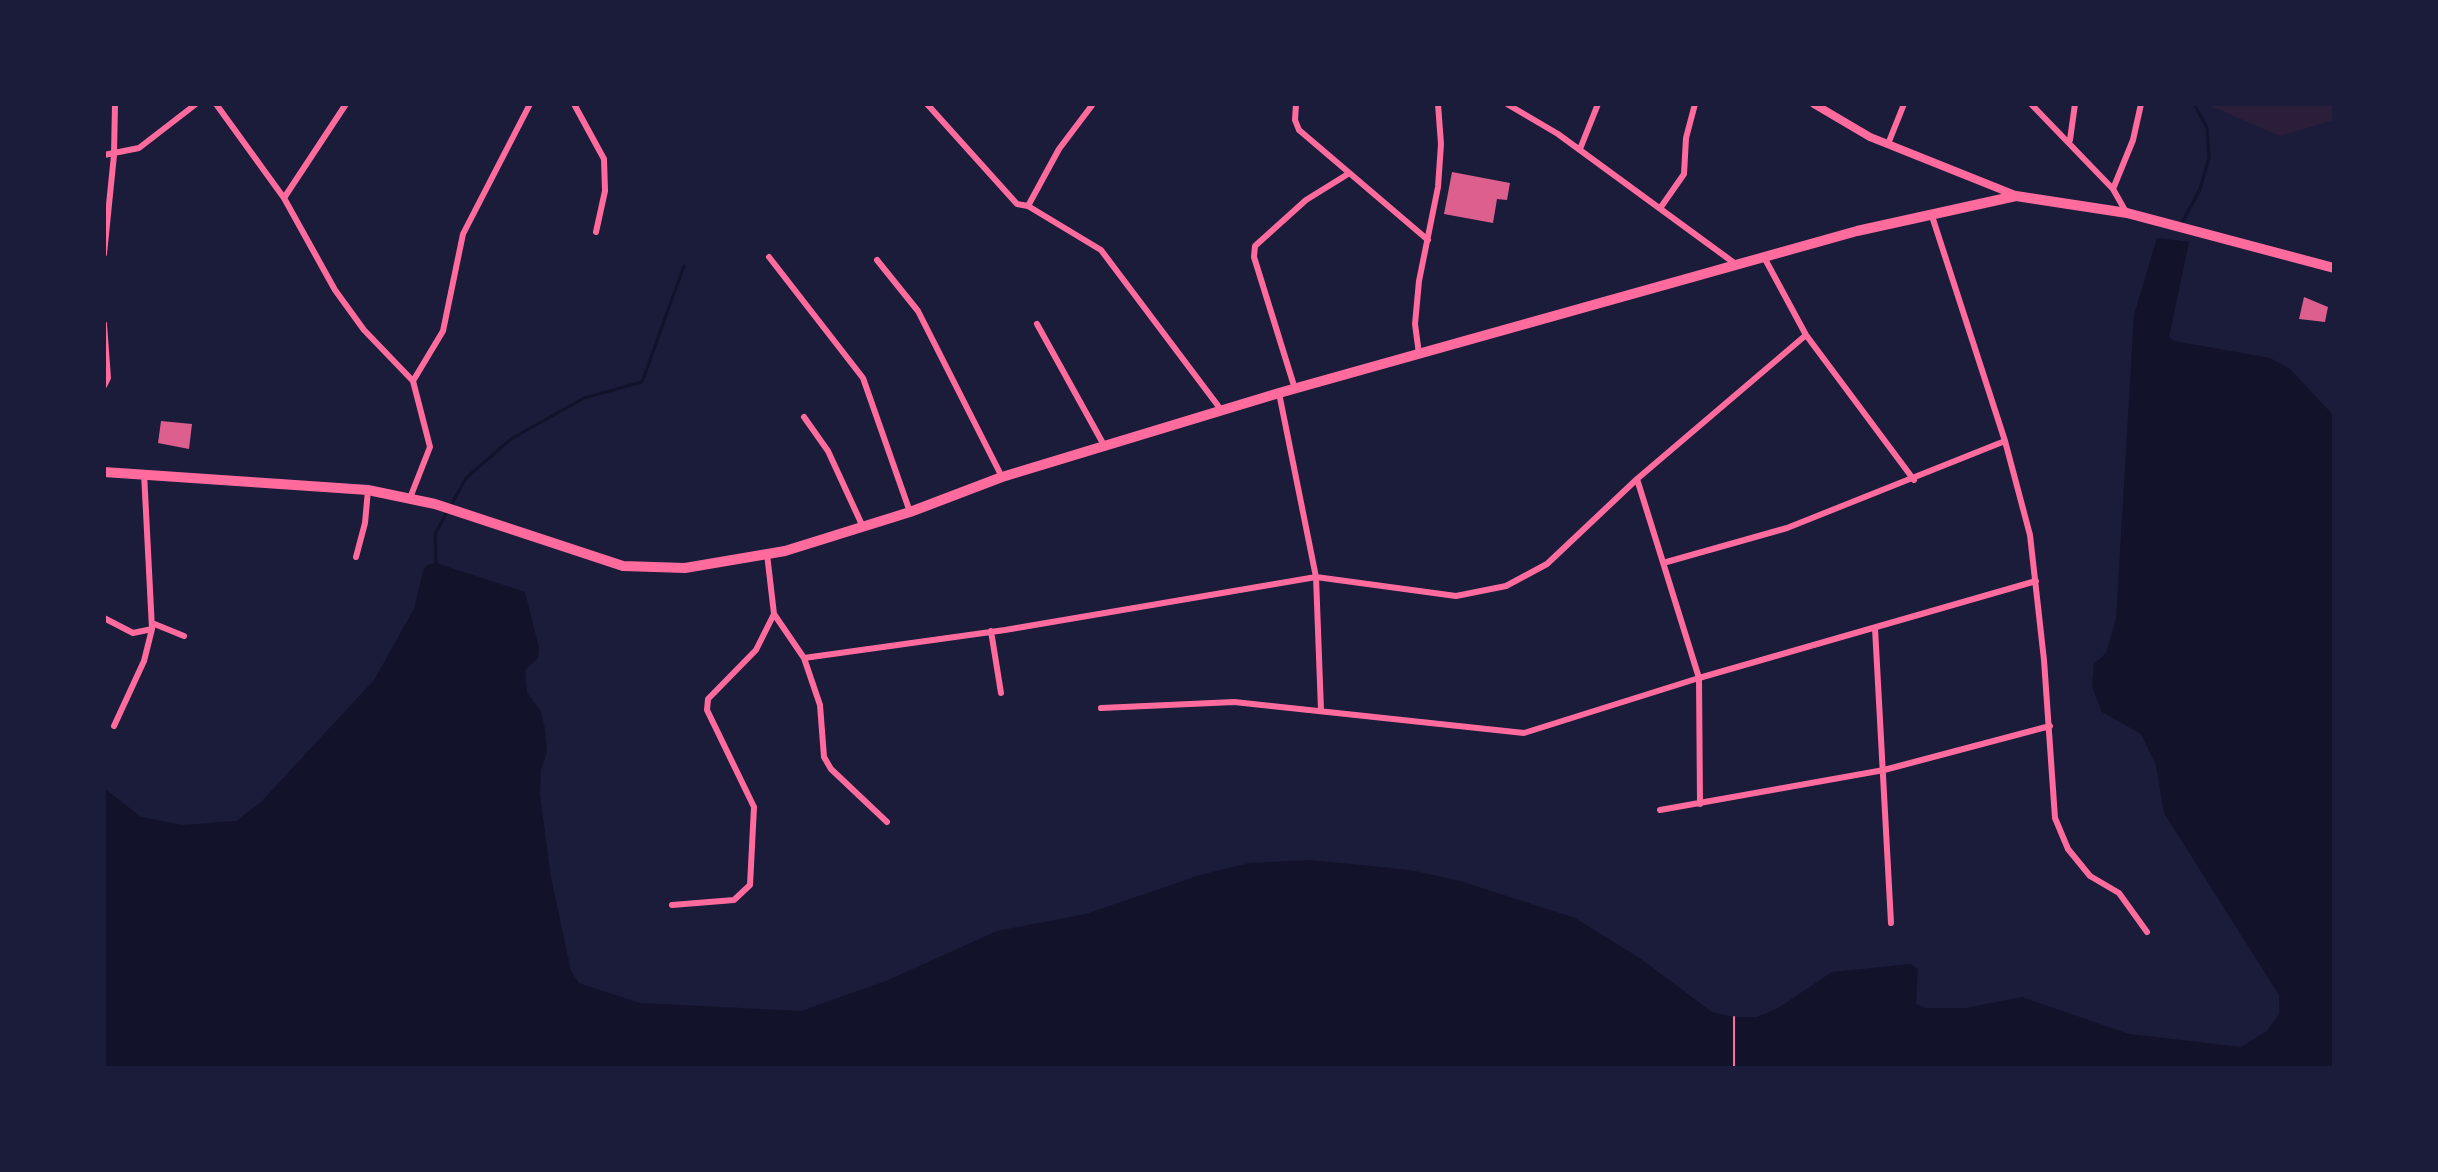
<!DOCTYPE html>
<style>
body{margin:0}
#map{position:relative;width:2438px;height:1172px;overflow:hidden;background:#1b1b3a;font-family:Figtree,sans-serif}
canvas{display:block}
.frame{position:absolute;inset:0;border:106px solid #1b1b3a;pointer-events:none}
</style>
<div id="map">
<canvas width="2438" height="1172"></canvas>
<div class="frame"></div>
</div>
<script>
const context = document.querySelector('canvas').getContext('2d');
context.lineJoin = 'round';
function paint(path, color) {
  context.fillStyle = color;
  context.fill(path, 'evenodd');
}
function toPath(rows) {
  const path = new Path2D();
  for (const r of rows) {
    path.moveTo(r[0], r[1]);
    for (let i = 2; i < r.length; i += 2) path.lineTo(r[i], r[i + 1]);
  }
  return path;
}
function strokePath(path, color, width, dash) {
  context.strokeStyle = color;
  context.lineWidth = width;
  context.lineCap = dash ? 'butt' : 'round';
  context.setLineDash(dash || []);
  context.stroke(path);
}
paint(toPath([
 [2206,104,2334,104,2334,120,2280,136]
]), '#2a1e3b');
paint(toPath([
 [2157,238,2189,242,2169,337,2174,341,2270,358,2290,369,2334,416,2334,1068,104,1068,104,788,141,817,183,825,236,821,261,802,374,680,414,609,423,571,427,565,436,563,525,592,539,648,538,658,525,670,527,693,541,711,545,730,547,752,541,770,540,795,551,878,571,971,579,983,640,1003,801,1011,886,981,997,931,1086,914,1200,875,1249,863,1311,860,1410,870,1460,881,1575,918,1641,959,1712,1012,1734,1017,1757,1017,1778,1008,1832,972,1911,964,1918,969,1916,1004,1926,1008,1966,1008,2022,997,2129,1034,2241,1047,2267,1031,2279,1014,2279,995,2164,813,2156,765,2141,734,2102,712,2092,687,2094,664,2106,653,2116,619,2134,315]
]), '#12122b');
strokePath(toPath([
 [2182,223,2200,189,2209,158,2207,128,2194,104],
 [436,563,435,534,466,478,511,439,584,398,642,382,684,266]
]), '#12122b', 3);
paint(toPath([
 [1452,172,1510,183,1507,200,1497,199,1493,223,1444,214],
 [2304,297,2328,307,2325,322,2299,319],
 [161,421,192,424,189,449,158,443]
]), '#dd5f8e');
strokePath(toPath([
 [1734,1068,1734,1017]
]), '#ff6b9d', 2);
strokePath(toPath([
 [216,104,284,198,335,290,364,330,413,381],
 [574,104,604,159,605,191,596,232],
 [927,104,1017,204,1028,206,1101,250,1222,411],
 [1296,104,1295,120,1299,130,1428,240],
 [1507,104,1558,134,1737,265],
 [2031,104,2113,189,2126,212],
 [2070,140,2075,104],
 [1888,144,1904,104],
 [1580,149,1598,104],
 [104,155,139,148,196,104],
 [2113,189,2133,140,2141,104],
 [284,198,346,104],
 [1028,206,1059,149,1093,104],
 [1661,207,1684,174,1686,138,1695,104],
 [1931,213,2005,441,2030,535,2044,660,2055,818,2068,849,2090,876,2119,893,2147,932],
 [104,254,114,155,115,104],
 [769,257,863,378,910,512],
 [1765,259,1806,335,1914,480],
 [877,260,918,311,1002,477],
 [104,324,108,378,104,386],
 [1037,324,1105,447],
 [1419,354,1415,324,1419,281,1438,187,1441,144,1438,104],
 [1295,389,1254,257,1255,246,1306,200,1348,174],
 [1279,393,1316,577,1321,710],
 [804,417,828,451,863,527],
 [1637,479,1699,678,1700,804],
 [410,498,430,447,413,381,443,331,463,234,530,104],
 [356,557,365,523,368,490],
 [1663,563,1787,528,2005,441],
 [774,614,804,658,820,705,824,757,831,769,887,822],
 [104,618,133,633,152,629,144,473],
 [152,623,184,636],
 [1875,628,1891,923],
 [991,631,1001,693],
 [804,658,1005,630,1316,577,1456,596,1506,586,1547,564,1637,479,1806,335],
 [1101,708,1234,702,1524,733,1699,678,2036,581],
 [114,726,144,661,152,629],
 [1660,810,1884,770,2050,726],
 [672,905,734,900,750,885,754,807,707,710,708,699,756,650,774,614,767,554]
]), '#ff6b9d', 6);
strokePath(toPath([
 [1814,104,1870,137,2015,195]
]), '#ff6b9d', 8);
strokePath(toPath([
 [104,472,368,490,435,504,623,566,685,568,785,551,910,512,1002,477,1279,393,1857,231,2016,196,2127,213,2334,268]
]), '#ff6b9d', 10);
</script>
